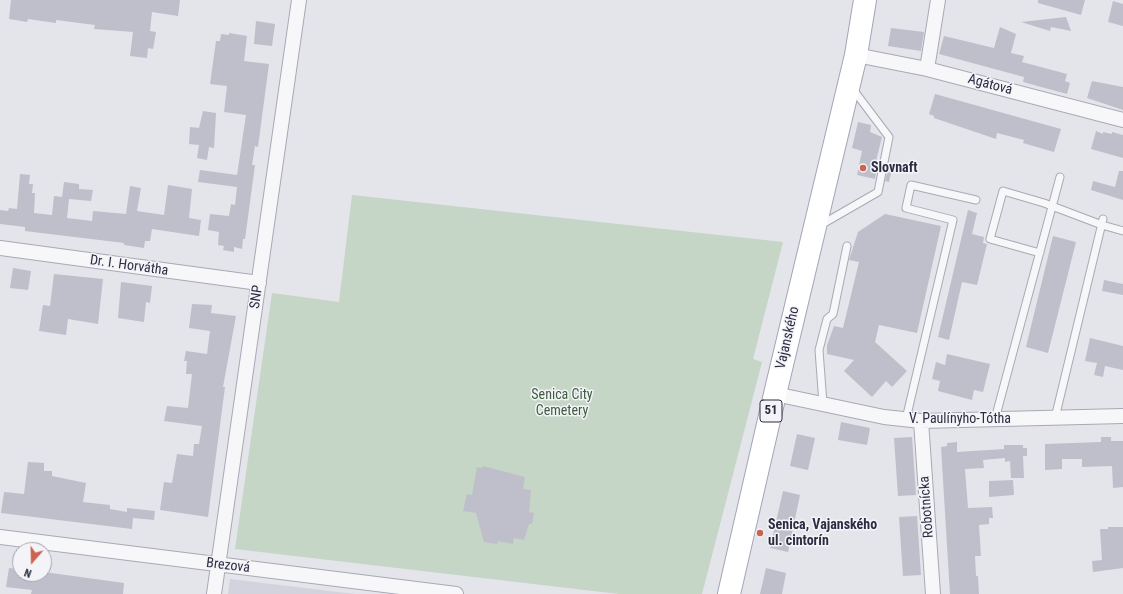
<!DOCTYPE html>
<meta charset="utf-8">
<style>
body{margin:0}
#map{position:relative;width:1123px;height:594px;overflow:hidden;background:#e4e4eb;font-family:"Roboto Condensed",sans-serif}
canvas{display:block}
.north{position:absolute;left:12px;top:542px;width:40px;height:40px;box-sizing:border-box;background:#f4f4f8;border:1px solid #a4a4b0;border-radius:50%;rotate:200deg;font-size:11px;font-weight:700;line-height:16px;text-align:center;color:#2c2d43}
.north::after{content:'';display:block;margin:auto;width:14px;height:18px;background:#ca634f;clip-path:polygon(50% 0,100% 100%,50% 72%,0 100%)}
</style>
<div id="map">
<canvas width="1123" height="594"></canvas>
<div class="north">N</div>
</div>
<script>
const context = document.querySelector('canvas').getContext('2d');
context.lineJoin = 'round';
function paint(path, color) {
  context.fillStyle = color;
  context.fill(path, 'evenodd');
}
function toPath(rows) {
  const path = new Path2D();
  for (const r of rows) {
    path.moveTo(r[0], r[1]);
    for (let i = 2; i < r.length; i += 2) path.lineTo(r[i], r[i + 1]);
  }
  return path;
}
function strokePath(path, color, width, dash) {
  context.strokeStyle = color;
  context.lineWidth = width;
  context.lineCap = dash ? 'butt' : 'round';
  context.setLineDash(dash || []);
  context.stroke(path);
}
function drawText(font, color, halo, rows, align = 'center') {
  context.font = font + ' "Roboto Condensed",sans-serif';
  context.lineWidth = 3;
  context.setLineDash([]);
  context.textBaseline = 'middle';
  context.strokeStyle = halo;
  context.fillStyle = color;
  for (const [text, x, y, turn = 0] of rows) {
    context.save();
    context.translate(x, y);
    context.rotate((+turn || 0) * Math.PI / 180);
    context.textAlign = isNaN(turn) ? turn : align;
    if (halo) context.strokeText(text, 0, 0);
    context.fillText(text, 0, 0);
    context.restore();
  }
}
paint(toPath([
 [230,579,355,594,228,594]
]), '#d2d3dd');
paint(toPath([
 [352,195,783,242,753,359,762,362,702,594,619,594,235,549,272,293,339,302]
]), '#c5d5c6');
paint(toPath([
 [11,0,180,0,178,16,152,12,150,31,156,32,153,49,148,48,147,58,130,56,133,32,94,29,95,25,56,20,56,23,28,19,27,22,9,19],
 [1038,0,1085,0,1081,15,1038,3],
 [1113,1,1123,4,1123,26,1108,22],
 [1066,17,1071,31,1051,27,1050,31,1021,22],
 [256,21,275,24,272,46,254,44],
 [1000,27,1016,34,1011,53,1024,56,1022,62,1067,74,1065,81,1070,83,1067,94,1023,82,1024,77,939,54,944,36,994,48],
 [891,28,924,32,921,51,888,46],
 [229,33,247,36,244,61,269,64,258,147,255,146,252,165,255,165,245,239,243,239,242,249,234,247,234,252,223,250,224,246,218,245,219,232,208,230,210,214,229,216,231,204,235,205,237,187,198,182,200,170,237,175,246,115,224,112,227,86,210,84,216,41,220,41,221,34,229,35],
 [1092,81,1123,87,1123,110,1087,98],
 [935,94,1061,129,1054,152,1023,143,1024,140,997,133,996,139,934,118,934,116,929,114],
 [203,111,216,113,214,148,209,147,207,160,197,158,199,145,189,144,190,127,199,128],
 [858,122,871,125,870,132,882,137,876,161,879,161,875,179,857,175,862,151,852,148],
 [1096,131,1103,134,1103,132,1112,134,1112,132,1123,135,1123,158,1091,149],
 [889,164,893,165,889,182,885,181],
 [1119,171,1123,171,1123,200,1091,190,1093,181,1115,187],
 [20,174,30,175,29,184,33,184,32,193,35,193,34,213,52,215,54,196,62,197,64,182,79,184,79,189,93,190,91,201,69,199,67,218,92,221,93,211,126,214,130,186,141,188,137,211,164,215,168,185,192,189,189,218,201,220,199,236,152,229,150,241,145,241,144,248,124,245,124,243,25,231,25,227,0,224,0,210,8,211,9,208,17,209],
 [968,210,977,213,972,234,984,237,983,243,987,244,977,285,962,282,949,340,938,337],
 [885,214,941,226,917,333,879,325,875,342,907,371,892,387,886,381,872,397,844,371,854,360,827,354,827,345,834,326,843,328,859,262,849,260,858,232],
 [1053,236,1076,242,1048,353,1026,347],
 [13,268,31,271,28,290,10,288],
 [54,274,103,279,98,324,68,319,66,335,39,331,43,305,50,306],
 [1104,280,1123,284,1123,295,1102,291],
 [121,282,152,286,150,303,146,302,144,322,118,318],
 [192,304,212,305,211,313,236,316,223,387,225,387,208,517,160,510,164,482,172,483,177,454,193,456,194,444,199,444,202,426,164,421,167,406,188,408,192,374,186,374,187,361,184,361,186,351,207,354,210,331,189,328],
 [1090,338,1123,346,1123,370,1105,366,1103,377,1094,375,1097,363,1085,361],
 [947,354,990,364,983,392,974,390,972,400,938,391,940,381,932,379,936,362,945,365],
 [841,422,870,428,867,445,838,440],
 [797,434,815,438,808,470,790,466],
 [912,437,916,495,898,496,894,438],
 [1101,437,1111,437,1111,441,1123,441,1123,487,1113,488,1112,466,1082,467,1082,459,1062,459,1062,469,1045,470,1045,444,1101,442],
 [957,442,957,452,1004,449,1004,445,1023,445,1023,448,1027,448,1027,456,1023,456,1024,478,1011,478,1010,461,1005,462,1005,458,983,460,984,468,965,469,968,508,992,507,993,518,989,518,989,524,979,525,981,556,975,556,976,576,978,576,979,594,950,594,941,447,947,446,947,443],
 [28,462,44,463,44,471,52,471,52,476,86,483,83,502,110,505,110,509,127,512,127,508,155,511,154,520,133,518,132,529,1,513,4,492,24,494],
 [483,466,525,477,523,489,531,490,529,512,534,513,532,524,529,524,524,540,514,538,513,544,498,541,497,544,484,542,476,513,463,511,467,494,472,495,477,467,482,468],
 [1013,480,1014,495,989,497,989,481],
 [783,491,800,495,788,552,770,548],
 [917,516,921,575,903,576,899,517],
 [1108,527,1123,527,1123,568,1093,572,1092,561,1102,560,1100,529,1108,529],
 [9,568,20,569,20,574,44,574,44,572,124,583,123,594,31,594,32,590,6,587],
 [766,568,786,573,782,594,760,594]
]), '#bebfcb');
const lane = toPath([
 [819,226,878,192,889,137,852,88],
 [1040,253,990,239,1003,191,1044,203,1102,225,1123,231],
 [823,404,819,350,827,319,833,314,847,246],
 [1055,418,1103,219],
 [906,419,953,220,906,208,911,185,976,200],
 [995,419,1060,177]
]);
const street = toPath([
 [856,55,927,69,1123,120],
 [927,69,938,0],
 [0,248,259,283],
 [775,394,884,417,921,421,1123,416],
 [921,421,933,594],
 [0,537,456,594],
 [214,594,299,0]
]);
const primary = toPath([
 [729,594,775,394,856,55,865,0]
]);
strokePath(lane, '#a9a9b5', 9);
strokePath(street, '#a9a9b5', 16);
strokePath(primary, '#a3a5b7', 24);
strokePath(lane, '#f7f7f9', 7);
strokePath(street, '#f7f7f9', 14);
strokePath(primary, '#fff', 22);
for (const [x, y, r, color] of [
 [863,168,4,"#ca634f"],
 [760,533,4,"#ca634f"]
]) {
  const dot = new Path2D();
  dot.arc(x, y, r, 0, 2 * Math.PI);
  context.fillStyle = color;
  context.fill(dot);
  strokePath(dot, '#f4f4f8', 1.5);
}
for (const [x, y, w] of [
 [771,411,22]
]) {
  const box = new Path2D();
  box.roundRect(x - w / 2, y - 11, w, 22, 3);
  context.fillStyle = '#f4f4f8';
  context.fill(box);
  strokePath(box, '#2c2d43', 1);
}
drawText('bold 13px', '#2c2d43', null, [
 ["51",771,411]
]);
drawText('14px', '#2c2d43', '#f4f4f8', [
 ["Agátová",990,85,15],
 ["Dr. I. Horvátha",129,266,8],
 ["SNP",257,297,-82],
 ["Vajanského",788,338,-77],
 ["V. Paulínyho-Tótha",960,419],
 ["Robotnícka",927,507,-94],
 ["Brezová",228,566,7]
]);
drawText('bold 14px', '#2c2d43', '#f4f4f8', [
 ["Slovnaft",871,168],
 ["Senica, Vajanského",768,525],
 ["ul. cintorín",768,541]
], 'left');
drawText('14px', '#3a5e3e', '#f4f4f8', [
 ["Senica City",562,395],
 ["Cemetery",562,411]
]);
</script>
